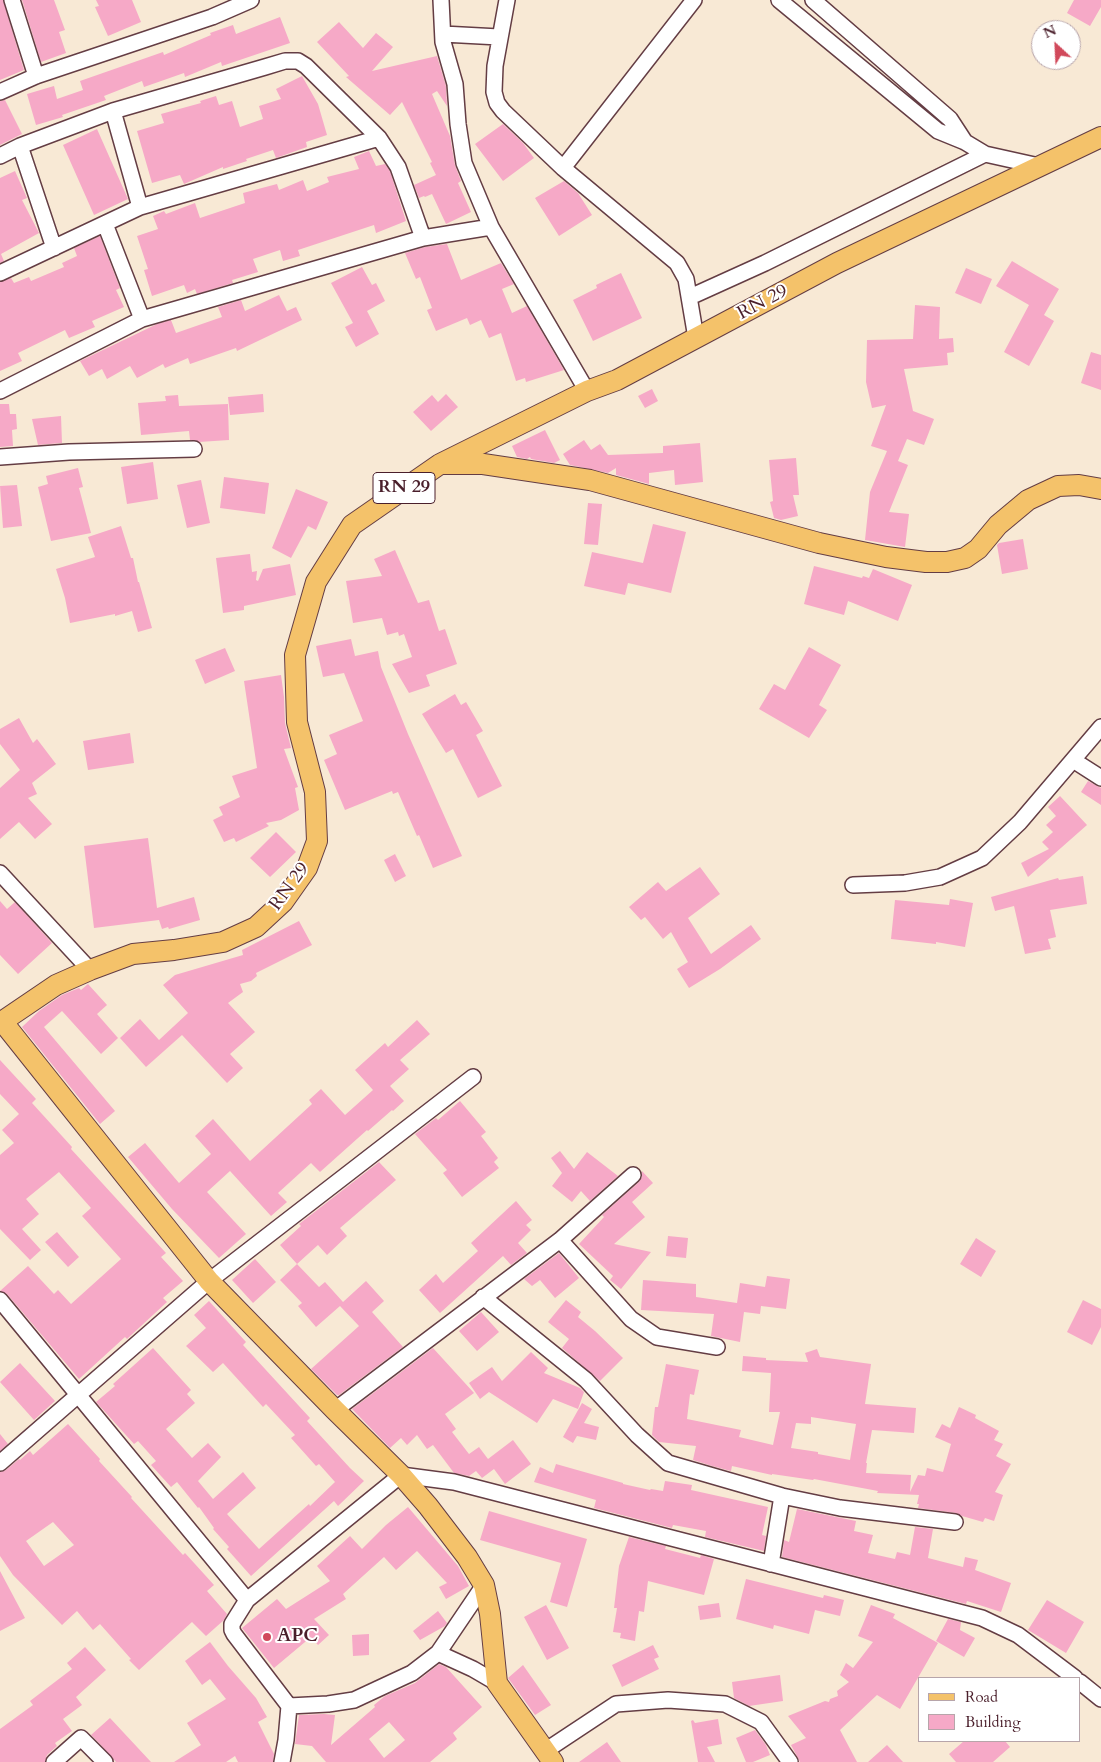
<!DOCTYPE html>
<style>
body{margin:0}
#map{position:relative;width:1101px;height:1762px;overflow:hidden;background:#f8e9d5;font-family:Cardo,serif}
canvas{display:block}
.legend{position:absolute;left:918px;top:1677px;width:162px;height:65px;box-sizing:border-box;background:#fff;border:1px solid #b7a5aa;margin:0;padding:6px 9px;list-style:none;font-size:15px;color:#4a1f2b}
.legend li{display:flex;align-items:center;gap:10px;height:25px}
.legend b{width:25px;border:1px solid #b7a5aa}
.north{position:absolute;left:1031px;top:20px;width:50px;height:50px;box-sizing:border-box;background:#fff;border:1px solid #b7a5aa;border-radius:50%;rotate:335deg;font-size:14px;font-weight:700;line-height:20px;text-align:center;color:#4a1f2b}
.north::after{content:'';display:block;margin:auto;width:18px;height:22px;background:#d1495b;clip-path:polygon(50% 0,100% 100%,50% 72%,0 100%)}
</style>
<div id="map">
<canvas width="1101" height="1762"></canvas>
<ul class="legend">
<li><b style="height:6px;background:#f4c26a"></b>Road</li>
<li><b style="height:14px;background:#f6a9c7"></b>Building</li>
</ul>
<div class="north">N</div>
</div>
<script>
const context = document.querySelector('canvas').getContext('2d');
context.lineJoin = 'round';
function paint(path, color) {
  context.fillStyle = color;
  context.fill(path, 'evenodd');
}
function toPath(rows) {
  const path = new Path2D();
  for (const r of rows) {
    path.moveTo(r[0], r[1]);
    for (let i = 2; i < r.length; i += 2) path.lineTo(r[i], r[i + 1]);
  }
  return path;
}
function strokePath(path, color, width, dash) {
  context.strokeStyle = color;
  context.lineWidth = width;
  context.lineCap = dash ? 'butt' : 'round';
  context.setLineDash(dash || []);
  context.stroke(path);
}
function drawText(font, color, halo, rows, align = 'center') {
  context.font = font + ' Cardo,serif';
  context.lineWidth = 4;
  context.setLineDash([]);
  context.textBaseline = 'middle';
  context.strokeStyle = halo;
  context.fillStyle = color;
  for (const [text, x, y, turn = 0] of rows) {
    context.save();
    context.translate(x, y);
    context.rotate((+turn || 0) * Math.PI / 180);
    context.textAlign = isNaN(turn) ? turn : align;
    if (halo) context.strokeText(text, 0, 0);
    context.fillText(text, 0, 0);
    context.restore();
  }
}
paint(toPath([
 [0,0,3,0,24,70,0,80],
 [22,0,54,0,65,30,59,32,66,53,41,62],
 [96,0,132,0,141,22,108,36,95,7,99,6],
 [1074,0,1101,0,1101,7,1090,26,1067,13],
 [280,17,290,43,222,66,221,62,185,77,184,73,144,87,142,81,104,96,106,100,62,115,63,117,36,125,27,94,54,86,57,99,83,90,80,81,163,52,164,55,211,35,210,33,233,25,236,34],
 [339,22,363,48,376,33,393,47,372,71,437,56,446,86,447,106,437,91,432,94,450,136,455,165,461,181,458,183,471,212,446,224,432,194,425,197,424,196,419,198,414,185,436,175,430,163,432,162,402,102,390,115,346,77,349,76,317,42],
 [302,76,318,104,327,135,306,142,307,147,276,158,273,150,246,159,247,161,223,169,223,167,184,184,180,175,152,183,137,131,164,123,161,114,201,103,200,101,216,96,219,105,232,101,240,127,263,119,259,106,281,99,276,89],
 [5,100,22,134,0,145,0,101],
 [503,124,523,143,534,158,503,181,475,144],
 [97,129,128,199,94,215,63,145],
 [369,151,376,166,385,164,390,171,406,221,376,233,374,225,298,250,300,256,283,261,280,250,253,259,258,272,232,280,233,283,197,294,195,289,187,293,184,285,152,296,144,270,148,269,137,236,158,229,153,216,164,211,166,214,195,203,200,218,245,203,243,193,277,184,279,190,303,180,307,191,329,182,327,177,359,169,354,157],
 [15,171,27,198,22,200,39,233,1,254,4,261,0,263,0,178],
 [564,181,578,193,592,215,559,236,535,198],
 [100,236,120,288,116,290,124,307,92,321,95,327,69,338,65,330,18,353,22,361,0,371,0,282,11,278,14,283,29,277,31,281,64,267,62,263,77,256,74,248],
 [447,244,461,280,501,263,514,284,502,289,512,313,527,306,564,370,526,382,525,378,516,381,501,333,489,338,481,320,470,325,467,318,436,331,427,310,432,308,420,277,416,279,405,253,425,247],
 [1012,261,1059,289,1044,315,1054,321,1029,366,1004,352,1029,305,996,286],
 [362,267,372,285,376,283,385,301,367,311,379,334,356,347,345,327,353,323,331,283],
 [966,268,992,279,981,304,955,293],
 [621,273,642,318,593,341,573,300,597,288,596,285],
 [279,295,287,311,296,307,302,320,237,351,236,348,190,364,188,358,165,368,163,364,137,378,130,366,107,379,102,369,89,376,80,361,157,324,171,320,176,333,222,317,218,307,241,300,245,311],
 [915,305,940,307,939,339,953,338,954,352,947,353,948,365,904,369,913,411,934,419,924,445,907,439,898,461,908,465,889,512,909,514,905,547,865,540,870,492,887,451,871,446,886,405,872,408,866,382,867,340,913,339],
 [1091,352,1101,355,1101,390,1081,383],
 [652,389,658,401,645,408,638,396],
 [263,394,264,412,230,415,228,397],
 [446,394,458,407,431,431,413,412,432,395,438,402],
 [178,395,179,406,228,404,229,440,199,442,190,440,189,431,141,435,138,403,166,401,165,396],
 [0,404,9,404,10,414,16,414,17,429,12,430,13,446,0,447],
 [61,416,62,443,38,445,32,419],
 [545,430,560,460,554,463,531,459,530,457,527,459,517,457,512,446],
 [584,440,591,450,600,444,608,455,663,453,663,446,700,443,703,482,675,485,674,470,649,473,649,484,616,475,616,468,608,473,570,465,563,454],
 [796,458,799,495,793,495,798,516,781,520,774,518,770,502,773,501,769,460],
 [153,462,158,499,127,504,121,467],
 [78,468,83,487,79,488,91,533,51,541,38,487,48,484,46,476],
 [224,477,269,483,265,514,220,508],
 [201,480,210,523,187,528,177,485],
 [17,485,22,526,3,528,0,486],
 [296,489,328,502,316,530,308,526,291,558,272,548],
 [588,503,602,504,598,545,584,544],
 [653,524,686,532,671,593,628,583,625,595,584,586,592,552,643,563],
 [121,526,131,558,133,558,138,582,139,582,152,628,138,632,132,611,115,616,115,614,70,623,65,598,56,569,95,557,88,537],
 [1023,539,1028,569,1002,574,997,545,999,543],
 [395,550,418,603,429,600,439,631,445,629,457,664,426,675,430,686,409,693,392,664,412,657,404,634,399,636,398,632,387,635,382,618,353,623,346,581,382,576,374,559],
 [250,554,252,572,257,571,256,580,258,581,263,569,290,564,296,595,244,606,244,610,223,613,216,558],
 [814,566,862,578,863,576,869,578,873,569,912,585,898,621,848,601,844,615,804,604],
 [351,639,355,656,378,651,381,667,408,734,462,856,433,868,419,835,417,836,398,792,393,794,392,791,345,810,324,760,337,754,329,735,363,721,344,673,323,677,316,646],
 [809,647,841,665,819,705,827,710,809,738,759,709,774,684,785,690],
 [225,648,235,671,205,684,195,660],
 [281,675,284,697,285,723,291,748,284,749,298,787,295,788,299,810,281,820,266,823,269,826,236,842,234,838,224,842,213,820,223,815,219,807,240,797,232,776,257,768,244,681],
 [455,694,461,705,466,702,483,731,476,735,502,786,478,798,453,749,446,753,422,714],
 [19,718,33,743,37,739,56,764,32,783,37,794,28,798,52,824,35,839,19,822,0,839,0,788,20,770,0,744,0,729],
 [130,733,134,763,88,770,83,741],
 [1088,781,1101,788,1101,805,1081,792],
 [1060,796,1087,825,1028,877,1021,863,1049,849,1042,842,1053,832,1046,825,1056,816,1048,807],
 [276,832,296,852,270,877,250,858],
 [148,838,157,908,194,897,200,920,169,929,168,927,162,929,159,920,94,928,84,846],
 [395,854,406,876,395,882,384,860],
 [700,867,720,894,688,918,711,954,751,925,761,939,720,969,689,988,677,969,688,962,671,932,663,939,645,917,641,920,629,907,658,882,666,891],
 [1083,876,1087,904,1050,910,1056,937,1048,939,1051,949,1025,954,1014,906,995,911,991,897,1058,878,1059,880],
 [950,899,973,903,965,947,936,942,936,944,891,939,895,900,949,905],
 [0,901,7,909,15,902,52,943,18,974,0,955],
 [299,921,312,945,256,973,257,976,251,981,240,984,243,992,228,1003,255,1032,230,1054,243,1068,227,1083,182,1035,146,1067,120,1038,140,1019,159,1040,188,1013,163,985,175,975,243,955,242,950],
 [88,984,107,1005,97,1014,118,1038,101,1054,62,1011,44,1027,115,1111,100,1124,22,1027,39,1011,62,995,79,988,81,990],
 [417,1020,430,1034,400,1060,409,1069,390,1086,404,1101,393,1111,392,1110,368,1131,367,1130,320,1172,311,1163,278,1193,287,1202,271,1216,230,1171,207,1192,246,1234,219,1258,172,1209,128,1157,145,1143,179,1183,211,1154,195,1136,213,1119,250,1161,312,1104,309,1100,321,1089,345,1115,373,1090,355,1070,385,1043,388,1047],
 [0,1060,36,1099,32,1103,72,1147,71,1149,166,1253,161,1257,183,1281,163,1298,167,1302,127,1339,125,1337,79,1379,7,1294,0,1291,28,1266,54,1294,58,1290,71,1304,121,1259,82,1216,91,1208,59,1172,26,1199,39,1214,22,1229,41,1250,30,1260,0,1229,0,1155,14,1143,2,1130,19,1114,0,1094],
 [460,1101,486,1132,481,1136,498,1158,494,1162,499,1168,462,1197,443,1173,447,1170,415,1134,436,1118,438,1120],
 [560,1151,574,1169,587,1152,618,1176,590,1201,581,1191,572,1202,552,1186,562,1173,551,1158],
 [379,1162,396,1180,340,1228,347,1236,327,1255,318,1245,297,1264,280,1245,301,1226,299,1224],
 [642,1171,653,1183,632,1202,645,1217,614,1244,651,1252,621,1289,610,1280,613,1276,579,1244,604,1217,602,1215,639,1182,642,1177],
 [516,1201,532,1220,526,1225,531,1230,518,1243,527,1253,511,1265,503,1256,440,1313,419,1290,436,1274,443,1283,478,1251,471,1243],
 [57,1232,79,1257,68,1267,45,1242],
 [668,1236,688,1238,686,1258,666,1256],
 [976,1238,996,1251,981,1277,960,1264],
 [559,1253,579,1278,555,1298,540,1280,532,1286,524,1279],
 [255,1259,276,1282,253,1303,232,1280],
 [297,1264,319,1287,325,1282,343,1302,366,1281,384,1301,372,1312,403,1347,339,1395,337,1395,311,1369,359,1326,340,1306,316,1327,298,1306,302,1303,280,1280],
 [767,1276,790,1279,786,1309,761,1306,760,1314,744,1312,740,1342,711,1336,714,1314,641,1310,643,1280,696,1284,696,1297,737,1303,740,1283,765,1287],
 [566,1300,581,1312,578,1317,595,1331,623,1358,600,1381,562,1348,569,1339,548,1322],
 [1083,1300,1101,1309,1101,1327,1092,1345,1067,1332],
 [209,1301,246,1342,243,1345,310,1418,307,1421,350,1468,364,1481,338,1506,334,1501,251,1576,227,1549,229,1547,213,1529,214,1528,199,1507,198,1508,177,1482,171,1487,151,1465,156,1461,138,1441,134,1444,96,1402,115,1386,113,1384,153,1348,191,1390,187,1394,195,1403,166,1429,192,1458,208,1443,221,1457,198,1481,213,1499,243,1472,256,1488,227,1514,259,1549,309,1504,310,1506,335,1482,319,1464,316,1466,291,1438,295,1435,266,1404,263,1407,223,1363,213,1372,186,1346,206,1328,194,1315],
 [481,1312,499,1332,477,1351,459,1331],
 [433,1348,474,1393,445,1414,456,1429,452,1432,469,1454,479,1447,488,1459,513,1440,531,1464,505,1484,494,1469,482,1478,476,1471,469,1476,454,1473,433,1445,427,1449,417,1435,407,1445,401,1438,390,1448,352,1409],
 [817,1349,820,1357,871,1364,865,1404,916,1408,914,1433,872,1430,866,1463,867,1463,866,1473,911,1475,910,1492,918,1475,925,1476,927,1468,943,1472,951,1444,935,1437,942,1424,950,1428,959,1407,976,1415,975,1418,999,1431,994,1440,1003,1444,996,1456,1011,1464,995,1492,1003,1495,994,1521,985,1518,983,1522,962,1516,956,1513,918,1508,919,1504,917,1504,919,1495,877,1493,878,1491,814,1479,813,1480,772,1474,772,1475,732,1466,731,1471,712,1466,693,1460,696,1446,659,1442,652,1435,655,1407,658,1407,666,1364,699,1370,694,1395,690,1394,687,1419,741,1430,739,1437,773,1445,780,1412,769,1412,771,1373,742,1371,743,1356,766,1358,766,1360,808,1362,805,1353],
 [811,1417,856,1424,850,1460,818,1454,818,1452,791,1448,796,1423,811,1424],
 [531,1352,548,1368,544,1373,580,1388,584,1392,578,1409,553,1399,537,1423,489,1392,480,1399,469,1383,492,1367,502,1381],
 [20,1363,55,1401,34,1420,0,1382],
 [582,1403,592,1409,584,1423,599,1427,596,1440,577,1436,573,1443,563,1437],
 [68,1424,100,1459,99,1461,132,1497,131,1498,183,1555,185,1553,214,1585,207,1591,227,1614,224,1620,206,1636,192,1622,139,1670,129,1660,131,1659,100,1624,93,1630,77,1611,62,1625,13,1575,0,1556,0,1472,6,1470,19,1459,20,1460,30,1451,33,1455],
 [53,1522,74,1545,44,1566,26,1541],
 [0,1434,8,1444,0,1451],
 [556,1464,623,1483,623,1484,650,1490,651,1489,663,1491,665,1481,692,1485,691,1490,768,1507,762,1535,766,1536,764,1551,705,1537,706,1531,673,1525,672,1528,594,1508,596,1500,534,1482,540,1467,553,1473],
 [408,1507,458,1566,469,1586,446,1599,439,1587,447,1583,417,1551,396,1570,384,1557,343,1594,346,1599,314,1619,329,1635,318,1645,311,1637,274,1668,242,1628,277,1599,286,1609,330,1581,317,1566,350,1536,362,1549,386,1525],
 [797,1509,856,1521,854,1531,873,1535,868,1553,895,1559,897,1552,910,1555,915,1527,933,1529,928,1558,963,1567,965,1557,978,1560,975,1570,1011,1583,1001,1612,967,1601,966,1604,782,1557,784,1540,789,1542],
 [489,1511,587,1539,567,1607,550,1602,561,1563,480,1540],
 [629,1537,666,1546,665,1549,700,1558,701,1555,714,1559,704,1595,648,1581,644,1612,639,1611,635,1641,620,1638,621,1633,613,1632,617,1608,614,1608,619,1566],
 [0,1571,25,1618,0,1631],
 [746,1579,823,1598,824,1595,844,1600,840,1616,815,1610,809,1634,774,1625,773,1629,736,1619],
 [1047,1600,1084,1622,1066,1653,1028,1630],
 [719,1603,721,1617,700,1620,698,1606],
 [546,1605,569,1648,547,1660,524,1617],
 [871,1605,895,1614,893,1618,938,1643,900,1709,877,1695,840,1730,857,1762,800,1762,791,1745,806,1738,788,1716,825,1701,829,1702,830,1699,838,1696,837,1691,849,1682,840,1675,846,1663,853,1668,873,1642,858,1636],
 [438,1611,447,1623,445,1626,420,1640,413,1631],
 [948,1619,961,1622,960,1630,975,1638,964,1657,936,1641],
 [369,1634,369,1655,353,1656,352,1635],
 [210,1642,228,1666,256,1698,267,1717,258,1722,274,1754,273,1762,238,1762,235,1756,226,1762,174,1762,201,1745,187,1723,226,1699,210,1679,202,1685,185,1661],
 [653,1645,659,1657,654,1659,659,1669,622,1687,612,1665],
 [85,1647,106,1670,76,1697,82,1705,63,1719,72,1731,55,1743,57,1746,47,1755,45,1762,0,1762,0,1729,33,1705,30,1701,72,1669,67,1663],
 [439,1664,446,1667,482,1707,453,1733,457,1739,430,1762,326,1762,312,1746,295,1744,299,1715,324,1714,335,1715,331,1745,375,1707,374,1705,385,1696,415,1683],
 [389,1722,405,1740,384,1758,369,1739],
 [523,1665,551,1705,535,1715,508,1678],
 [780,1675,783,1701,749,1706,734,1698,732,1682],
 [110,1718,151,1762,116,1762,98,1742,91,1735],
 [718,1719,722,1744,707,1747,715,1762,698,1762,691,1721,693,1720,695,1723],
 [755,1730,766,1745,770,1755,753,1762,746,1762,736,1738],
 [964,1741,1005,1741,1010,1747,993,1762,956,1762,949,1754],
 [607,1742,621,1762,579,1762],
 [887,1745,903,1762,868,1762]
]), '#f6a9c7');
const minor = toPath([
 [12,0,36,76],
 [441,0,443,42,455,84,458,124,464,163,491,227],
 [507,0,495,66,494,92,497,103,503,111,563,168,677,263,686,279,696,338],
 [779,0,938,131,965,142,985,154,1039,166],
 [813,0,950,119,965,142],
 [443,34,499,37],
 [0,92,36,76,212,17,251,0],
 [113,111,140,207],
 [20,146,54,248],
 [0,156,20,146,113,111,265,67,285,61,298,61,306,66,379,138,398,167,423,238],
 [563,168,694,0],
 [105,224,142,319],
 [0,273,140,207,379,138],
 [690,297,765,263,985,154],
 [0,391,142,319,423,238,491,227,587,391],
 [0,457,69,452,194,449],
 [1073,760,1101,778],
 [0,873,90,970],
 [853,885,905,883,940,877,982,858,1020,822,1101,727],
 [560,1240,631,1319,657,1337,717,1347],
 [483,1297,586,1380,637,1435,668,1463,782,1496,840,1508,955,1522],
 [0,1300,247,1600,232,1624,232,1630,234,1634,289,1706,286,1740,282,1762],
 [335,1410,560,1240,633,1175],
 [0,1463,209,1281,473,1077],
 [771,1564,782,1496],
 [247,1600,401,1475,454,1482,982,1618,1018,1635,1075,1678],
 [438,1653,484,1585],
 [1080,1682,1101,1699],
 [289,1706,328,1704,354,1700,412,1673,438,1653,473,1669,497,1683],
 [545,1751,616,1704,668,1700,725,1704,761,1722,790,1762],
 [54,1762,81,1738,105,1762]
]);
const major = toPath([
 [444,464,483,464,590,480,819,543,886,557,926,562,947,562,965,558,978,549,998,525,1028,500,1058,486,1079,485,1101,489],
 [2,1021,209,1281,335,1410,401,1475,428,1506,467,1557,484,1585,490,1614,497,1683,553,1762],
 [0,1023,56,985,90,970,133,954,174,950,223,942,256,927,283,902,307,868,317,841,315,792,297,722,295,655,316,582,352,525,440,464,587,391,617,380,837,263,1101,137]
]);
strokePath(minor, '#643d44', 18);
strokePath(major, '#643d44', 22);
strokePath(minor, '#fff', 15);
strokePath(major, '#f4c26a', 20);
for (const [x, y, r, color] of [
 [267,1637,5,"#d1495b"]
]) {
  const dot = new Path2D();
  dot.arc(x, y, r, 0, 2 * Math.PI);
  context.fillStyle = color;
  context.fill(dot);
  strokePath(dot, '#fff', 2);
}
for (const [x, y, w] of [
 [404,488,62]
]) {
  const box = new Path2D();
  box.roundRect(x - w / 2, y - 15.5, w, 31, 4);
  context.fillStyle = '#fff';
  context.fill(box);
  strokePath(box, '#4a1f2b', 1);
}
drawText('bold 18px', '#4a1f2b', null, [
 ["RN 29",404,488]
]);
drawText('19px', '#4a1f2b', '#fff', [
 ["RN 29",763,303,-28],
 ["RN 29",290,887,-54]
]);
drawText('bold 19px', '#4a1f2b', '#fff', [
 ["APC",277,1637]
], 'left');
</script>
